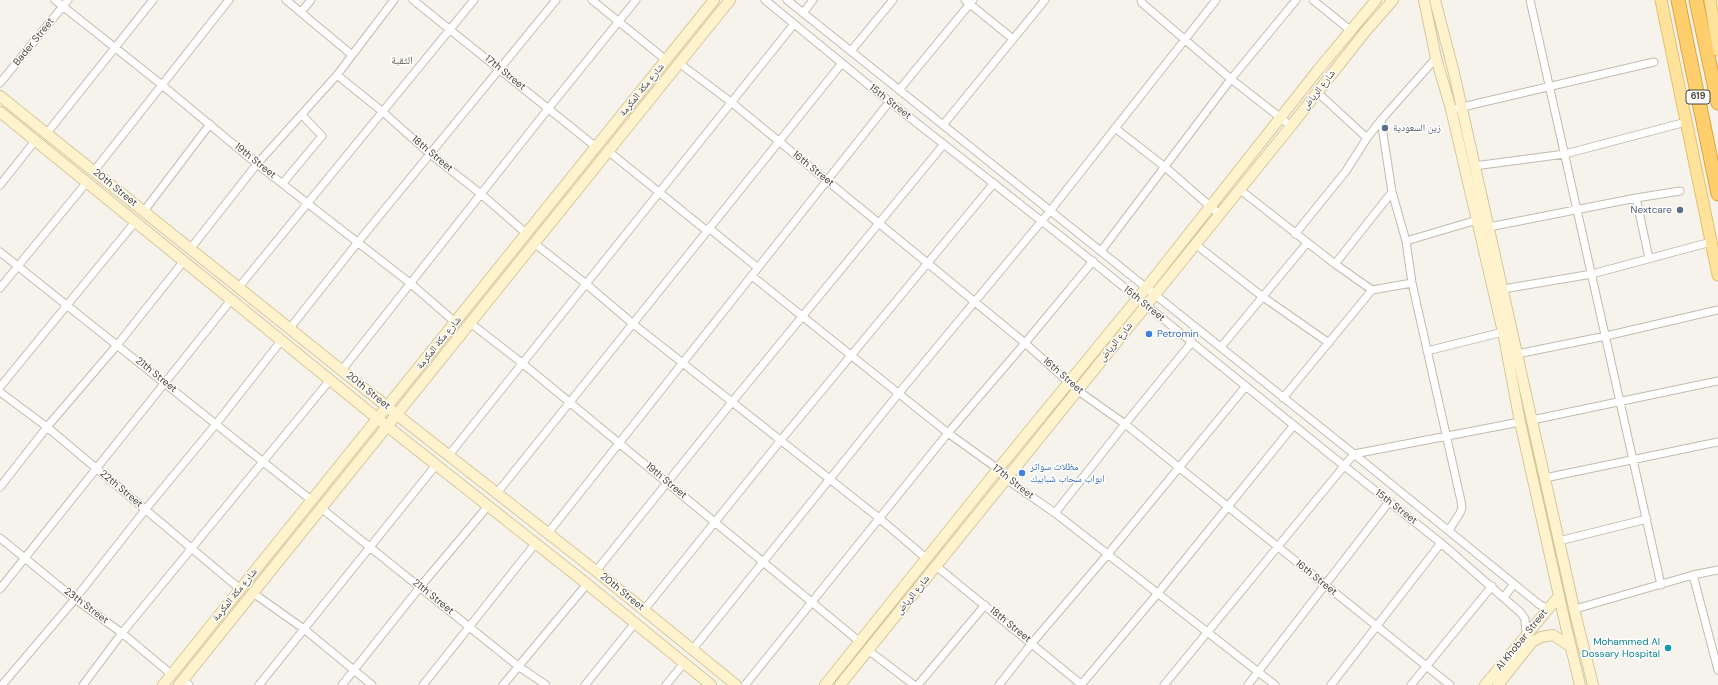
<!DOCTYPE html>
<meta charset="utf-8">
<style>
body{margin:0}
canvas{display:block;background:#f6f3ec}
</style>
<canvas width="1718" height="685"></canvas>
<script>
const context = document.querySelector('canvas').getContext('2d');
context.lineJoin = 'round';
function toPath(rows) {
  const path = new Path2D();
  for (const r of rows) {
    path.moveTo(r[0], r[1]);
    for (let i = 2; i < r.length; i += 2) path.lineTo(r[i], r[i + 1]);
  }
  return path;
}
function strokePath(path, color, width, dash) {
  context.strokeStyle = color;
  context.lineWidth = width;
  context.lineCap = dash ? 'butt' : 'round';
  context.setLineDash(dash || []);
  context.stroke(path);
}
function drawText(font, color, halo, rows, align = 'center') {
  context.font = font + ' "DM Sans","Noto Naskh Arabic",sans-serif';
  context.lineWidth = 3;
  context.setLineDash([]);
  context.textBaseline = 'middle';
  context.strokeStyle = halo;
  context.fillStyle = color;
  for (const [text, x, y, turn = 0] of rows) {
    context.save();
    context.translate(x, y);
    context.rotate((+turn || 0) * Math.PI / 180);
    context.textAlign = isNaN(turn) ? turn : align;
    if (halo) context.strokeText(text, 0, 0);
    context.fillText(text, 0, 0);
    context.restore();
  }
}
const street = toPath([
 [55,0,162,85,257,164,410,283,455,322],
 [286,0,352,55],
 [413,0,596,147],
 [592,0,666,60],
 [765,0,871,87,1077,249,1328,453,1441,543,1521,613,1525,619,1526,634],
 [787,0,1354,454,1540,605,1548,608],
 [965,0,1013,39],
 [1141,0,1142,3,1231,79,1291,126],
 [1313,0,1350,30],
 [1530,0,1661,585],
 [301,12,311,0],
 [803,13,813,0],
 [851,51,893,0],
 [679,63,731,102,1025,343,1077,390,1125,424,1450,685],
 [337,75,383,112,430,154,481,194,527,234],
 [0,83,68,0],
 [899,90,973,0],
 [1317,92,1367,138],
 [1458,108,1654,62],
 [1381,120,1392,192,1406,241,1412,283,1461,501,1462,508,1460,513,1449,530],
 [943,125,1045,0],
 [1115,128,1165,167,1219,214],
 [47,133,153,0],
 [608,151,707,231],
 [1474,166,1565,154,1686,122],
 [94,171,229,0],
 [283,183,322,136,302,115],
 [0,185,35,141],
 [1239,189,1335,264,1372,290,1412,283],
 [1636,198,1649,258],
 [144,211,210,124],
 [1489,227,1636,198,1680,191],
 [709,228,758,268],
 [1295,234,1346,171,1367,138,1381,120,1436,58],
 [1406,241,1477,220],
 [534,243,585,283,632,323,879,518,927,559],
 [1195,244,1263,297,1329,343],
 [191,248,257,164,337,75,394,0],
 [1101,251,1231,79,1296,0],
 [0,252,311,500],
 [1335,264,1392,192],
 [752,276,948,433,998,469,1006,479,1055,513,1275,685],
 [239,287,474,0],
 [0,288,87,182],
 [1503,289,1592,274,1711,242],
 [469,322,522,363,860,642],
 [290,328,358,242,556,0],
 [1221,347,1307,243],
 [1427,351,1503,332],
 [1517,354,1606,336,1718,310],
 [342,370,548,109,636,0],
 [0,387,135,222],
 [0,392,47,427,240,589],
 [1283,398,1372,290],
 [1532,420,1718,381],
 [449,455,794,24],
 [1545,478,1718,442],
 [0,487,47,427,118,344,183,262],
 [497,493,842,63],
 [321,508,518,666,546,685],
 [1055,513,1125,424,1192,342],
 [548,533,890,101],
 [0,538,75,599,122,633,171,674],
 [1559,541,1647,519],
 [936,566,1082,685],
 [596,571,732,402,944,144],
 [1693,575,1718,670],
 [0,589,231,300],
 [253,593,304,629,372,685],
 [1504,597,1514,584],
 [1575,609,1693,575,1718,570],
 [644,610,781,440,994,183],
 [693,649,899,393,1050,211,1216,0],
 [868,650,914,685],
 [183,680,189,685],
 [2,685,75,599,145,510,216,424,281,341],
 [83,685,122,633,330,380],
 [259,685,436,465],
 [342,685,420,587,488,506],
 [423,685,535,544],
 [503,685,587,584],
 [585,685,635,623],
 [666,685,684,663],
 [745,685,948,433,1025,343,1093,261],
 [918,685,985,605],
 [999,685,1032,643,1108,554,1246,386],
 [1081,685,1158,593,1294,425],
 [1164,685,1354,454,1520,422],
 [1248,685,1389,502],
 [1331,685,1441,543],
 [1411,685,1492,586]
]);
const secondary = toPath([
 [1424,0,1436,58,1451,109,1503,332,1520,422,1566,627,1580,685],
 [1435,0,1454,73,1576,617,1593,685],
 [0,96,396,414,596,571,736,685],
 [0,112,378,419,587,584,711,685],
 [163,685,714,0],
 [179,685,730,0],
 [825,685,998,469,1146,288,1318,70,1376,0],
 [840,685,1291,126,1365,32,1393,0],
 [1485,685,1559,596],
 [1498,685,1532,642,1541,637,1553,635,1570,646]
]);
const primary = toPath([
 [1661,0,1718,275],
 [1710,0,1718,50]
]);
const highway = toPath([
 [1678,0,1718,194],
 [1696,0,1718,103]
]);
strokePath(street, '#c2bbae', 9);
strokePath(secondary, '#d6c79b', 12);
strokePath(primary, '#e6c16a', 13);
strokePath(highway, '#e0a43c', 15);
strokePath(street, '#fff', 7);
strokePath(secondary, '#fff3cd', 10);
strokePath(primary, '#ffe39c', 11);
strokePath(highway, '#ffcf6e', 13);
for (const [x, y, r, color] of [
 [1385,128,4,"#5c6f8a"],
 [1680,210,4,"#5c6f8a"],
 [1149,334,4,"#3f7fe0"],
 [1022,473,4,"#3f7fe0"],
 [1668,648,4,"#0f9aa8"]
]) {
  const dot = new Path2D();
  dot.arc(x, y, r, 0, 2 * Math.PI);
  context.fillStyle = color;
  context.fill(dot);
  strokePath(dot, '#fff', 1.5);
}
for (const [x, y, w] of [
 [1698,97,24]
]) {
  const box = new Path2D();
  box.roundRect(x - w / 2, y - 7, w, 14, 3);
  context.fillStyle = '#fff';
  context.fill(box);
  strokePath(box, '#4b4439', 1);
}
drawText('bold 9px', '#4b4439', null, [
 ["619",1698,97]
]);
drawText('10px', '#4b4439', '#fff', [
 ["Bader Street",34,42,-51],
 ["17th Street",505,73,39],
 ["شارع مكة المكرمة",642,90,-51],
 ["شارع الرياض",1319,90,-52],
 ["15th Street",890,102,38],
 ["18th Street",432,154,40],
 ["19th Street",255,161,39],
 ["16th Street",813,169,39],
 ["20th Street",115,188,39],
 ["15th Street",1144,304,39],
 ["شارع الرياض",1116,342,-51],
 ["شارع مكة المكرمة",439,343,-51],
 ["21th Street",156,375,39],
 ["16th Street",1063,376,41],
 ["20th Street",368,391,39],
 ["19th Street",666,481,40],
 ["17th Street",1013,482,38],
 ["22th Street",121,489,40],
 ["15th Street",1396,507,38],
 ["16th Street",1316,578,39],
 ["20th Street",622,592,39],
 ["شارع مكة المكرمة",235,595,-51],
 ["شارع الرياض",913,595,-51],
 ["21th Street",433,597,39],
 ["23th Street",86,606,37],
 ["18th Street",1010,625,39],
 ["Al Khobar Street",1522,640,-51]
]);
drawText('10px', '#4e5e75', '#fff', [
 ["زين السعودية",1393,128],
 ["Nextcare",1672,210,"right"]
], 'left');
drawText('10px', '#366cbe', '#fff', [
 ["Petromin",1157,334],
 ["مظلات سواتر",1030,467],
 ["ابواب سحاب شبابيك",1030,479]
], 'left');
drawText('10px', '#0d838f', '#fff', [
 ["Mohammed Al",1660,642],
 ["Dossary Hospital",1660,654]
], 'right');
drawText('11px', '#6e6250', '#fff', [
 ["الثقبة",402,61]
]);
</script>
